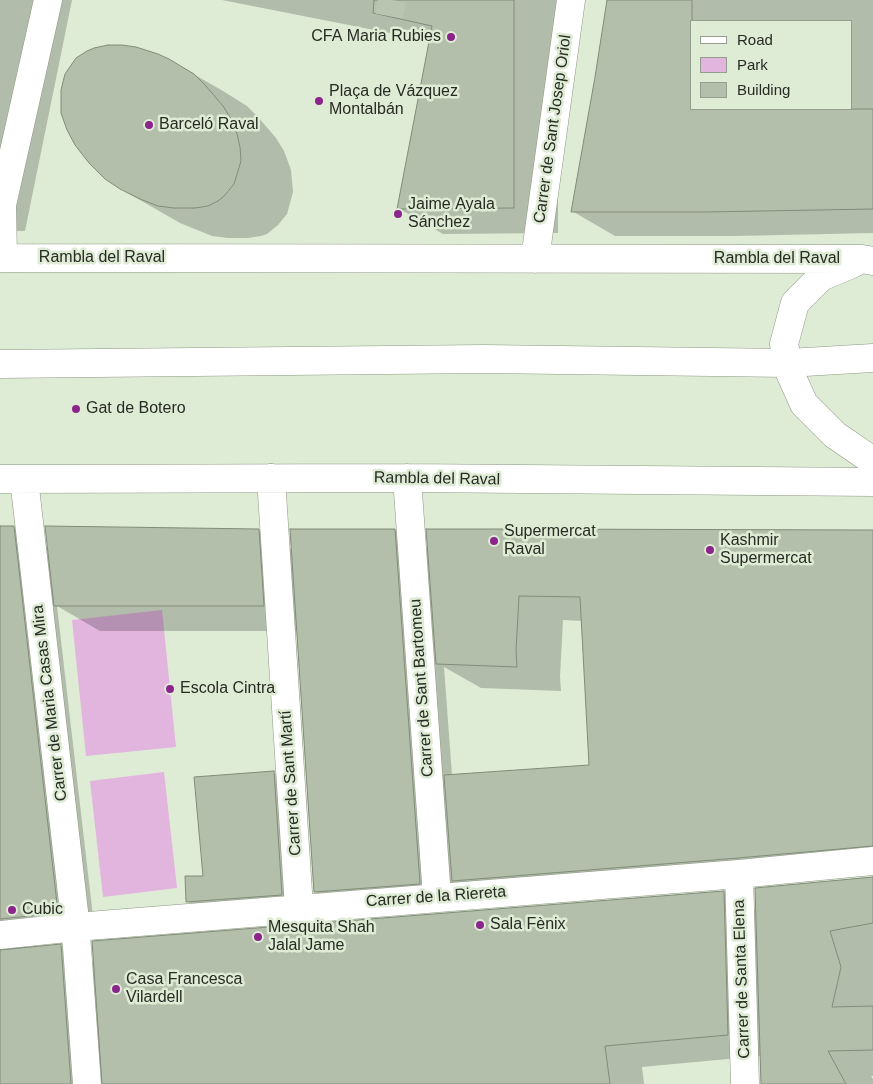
<!DOCTYPE html>
<meta charset="utf-8">
<style>
body{margin:0}
#map{position:relative;width:873px;height:1084px;overflow:hidden;background:#deebd5;font-family:Helvetica,sans-serif}
canvas{display:block}
.legend{position:absolute;left:690px;top:20px;width:162px;height:90px;box-sizing:border-box;background:#deebd5;border:1px solid #959e8e;margin:0;padding:6px 9px;list-style:none;font-size:15px;color:#272b23}
.legend li{display:flex;align-items:center;gap:10px;height:25px}
.legend b{width:25px;border:1px solid #959e8e}
</style>
<div id="map">
<canvas width="873" height="1084"></canvas>
<ul class="legend">
<li><b style="height:6px;background:#fff"></b>Road</li>
<li><b style="height:14px;background:#e2b5df"></b>Park</li>
<li><b style="height:14px;background:#b3bfaa"></b>Building</li>
</ul>
</div>
<script>
const context = document.querySelector('canvas').getContext('2d');
context.lineJoin = 'round';
function paint(path, color) {
  context.fillStyle = color;
  context.fill(path, 'evenodd');
}
function toPath(rows) {
  const path = new Path2D();
  for (const r of rows) {
    path.moveTo(r[0], r[1]);
    for (let i = 2; i < r.length; i += 2) path.lineTo(r[i], r[i + 1]);
  }
  return path;
}
function strokePath(path, color, width, dash) {
  context.strokeStyle = color;
  context.lineWidth = width;
  context.lineCap = dash ? 'butt' : 'round';
  context.setLineDash(dash || []);
  context.stroke(path);
}
function drawText(font, color, halo, rows, align = 'center') {
  context.font = font + ' Helvetica,sans-serif';
  context.lineWidth = 5;
  context.setLineDash([]);
  context.textBaseline = 'middle';
  context.strokeStyle = halo;
  context.fillStyle = color;
  for (const [text, x, y, turn = 0] of rows) {
    context.save();
    context.translate(x, y);
    context.rotate((+turn || 0) * Math.PI / 180);
    context.textAlign = isNaN(turn) ? turn : align;
    if (halo) context.strokeText(text, 0, 0);
    context.fillText(text, 0, 0);
    context.restore();
  }
}
paint(toPath([
 [162,610,176,747,86,756,72,620],
 [164,772,177,888,103,897,90,781]
]), '#e2b5df');
paint(toPath([
 [0,0,72,0,25,231,0,231],
 [222,0,558,0,558,233,443,234,398,208,430,41],
 [608,0,873,0,873,233,736,236,615,236,572,211,596,77],
 [692,21,852,21,852,109,692,109],
 [169,60,223,91,247,106,258,117,276,138,284,151,291,170,293,192,287,214,278,225,267,234,261,236,248,238,228,238,212,236,180,223,126,192],
 [0,527,13,527,49,548,258,530,293,550,395,530,429,550,873,531,873,874,356,915,315,892,298,631,100,631,57,606,95,934,28,943,22,950,61,946,95,965,724,892,757,911,873,878,873,1076,871,1076,873,1079,873,1084,761,1084,760,1056,642,1067,644,1084,0,1084],
 [563,620,583,621,590,766,452,775,444,667,481,688,561,691,560,677],
 [274,773,303,789,311,911,216,918,188,902,204,877,196,779]
]), '#0003');
const building = toPath([
 [374,0,514,0,514,208,397,209,432,26,373,13,374,0],
 [607,0,692,0,692,109,873,109,873,209,705,212,571,212,595,77,607,0],
 [108,45,122,45,136,47,158,54,169,59,194,74,205,85,223,106,231,119,237,134,240,147,241,161,234,184,225,195,218,201,208,206,195,208,174,208,158,206,140,199,120,189,105,179,89,163,75,145,67,130,61,113,61,90,65,74,76,58,87,51,94,48,108,45],
 [0,526,14,526,58,913,0,919,0,526],
 [45,526,259,529,264,606,54,606,45,526],
 [290,529,395,529,420,884,314,892,290,529],
 [426,529,515,529,873,530,873,846,738,858,452,881,444,775,589,765,580,597,519,596,516,651,517,667,436,664,426,529],
 [274,771,282,895,186,902,185,876,203,876,194,777,274,771],
 [873,877,873,923,830,931,841,967,832,1007,873,1006,873,1050,828,1051,846,1084,761,1084,755,888,873,877],
 [724,891,728,1035,605,1046,610,1084,102,1084,92,941,724,891],
 [61,944,71,1084,0,1084,0,950,61,944]
]);
paint(building, '#b3bfaa');
strokePath(building, '#818c78', 1);
strokePath(toPath([
 [389,16,392,0]
]), '#b9c5b1', 28, [28, 14]);
const minor = toPath([
 [0,258,862,259,873,261],
 [3,258,2,205,48,0],
 [535,259,571,0],
 [854,263,821,277,795,303,784,344,790,373,804,404,835,435,873,461],
 [0,364,484,359,788,363,873,358],
 [271,478,299,908],
 [407,478,437,897],
 [0,479,407,478,873,482],
 [24,479,75,920,87,1084],
 [739,874,745,1084],
 [0,935,76,927,739,874,873,861]
]);
strokePath(minor, '#8d9884', 29);
strokePath(minor, '#fff', 28);
for (const [x, y, r, color] of [
 [451,37,5,"#8c258b"],
 [319,101,5,"#8c258b"],
 [149,125,5,"#8c258b"],
 [398,214,5,"#8c258b"],
 [76,409,5,"#8c258b"],
 [494,541,5,"#8c258b"],
 [710,550,5,"#8c258b"],
 [170,689,5,"#8c258b"],
 [12,910,5,"#8c258b"],
 [480,925,5,"#8c258b"],
 [258,937,5,"#8c258b"],
 [116,989,5,"#8c258b"]
]) {
  const dot = new Path2D();
  dot.arc(x, y, r, 0, 2 * Math.PI);
  context.fillStyle = color;
  context.fill(dot);
  strokePath(dot, '#deebd5', 2);
}
drawText('16px', '#272b23', '#deebd5', [
 ["CFA Maria Rubies",441,37,"right"],
 ["Plaça de Vázquez",329,92],
 ["Montalbán",329,110],
 ["Barceló Raval",159,125],
 ["Jaime Ayala",408,205],
 ["Sánchez",408,223],
 ["Gat de Botero",86,409],
 ["Supermercat",504,532],
 ["Raval",504,550],
 ["Kashmir",720,541],
 ["Supermercat",720,559],
 ["Escola Cintra",180,689],
 ["Cubic",22,910],
 ["Sala Fènix",490,925],
 ["Mesquita Shah",268,928],
 ["Jalal Jame",268,946],
 ["Casa Francesca",126,980],
 ["Vilardell",126,998]
], 'left');
drawText('16px', '#272b23', '#deebd5', [
 ["Carrer de Sant Josep Oriol",553,129,-82],
 ["Rambla del Raval",102,258],
 ["Rambla del Raval",777,259],
 ["Rambla del Raval",437,479,1],
 ["Carrer de Sant Bartomeu",422,688,-94],
 ["Carrer de Maria Casas Mira",50,703,-97],
 ["Carrer de Sant Martí",291,783,-94],
 ["Carrer de la Riereta",436,897,-4],
 ["Carrer de Santa Elena",742,979,-92]
]);
</script>
